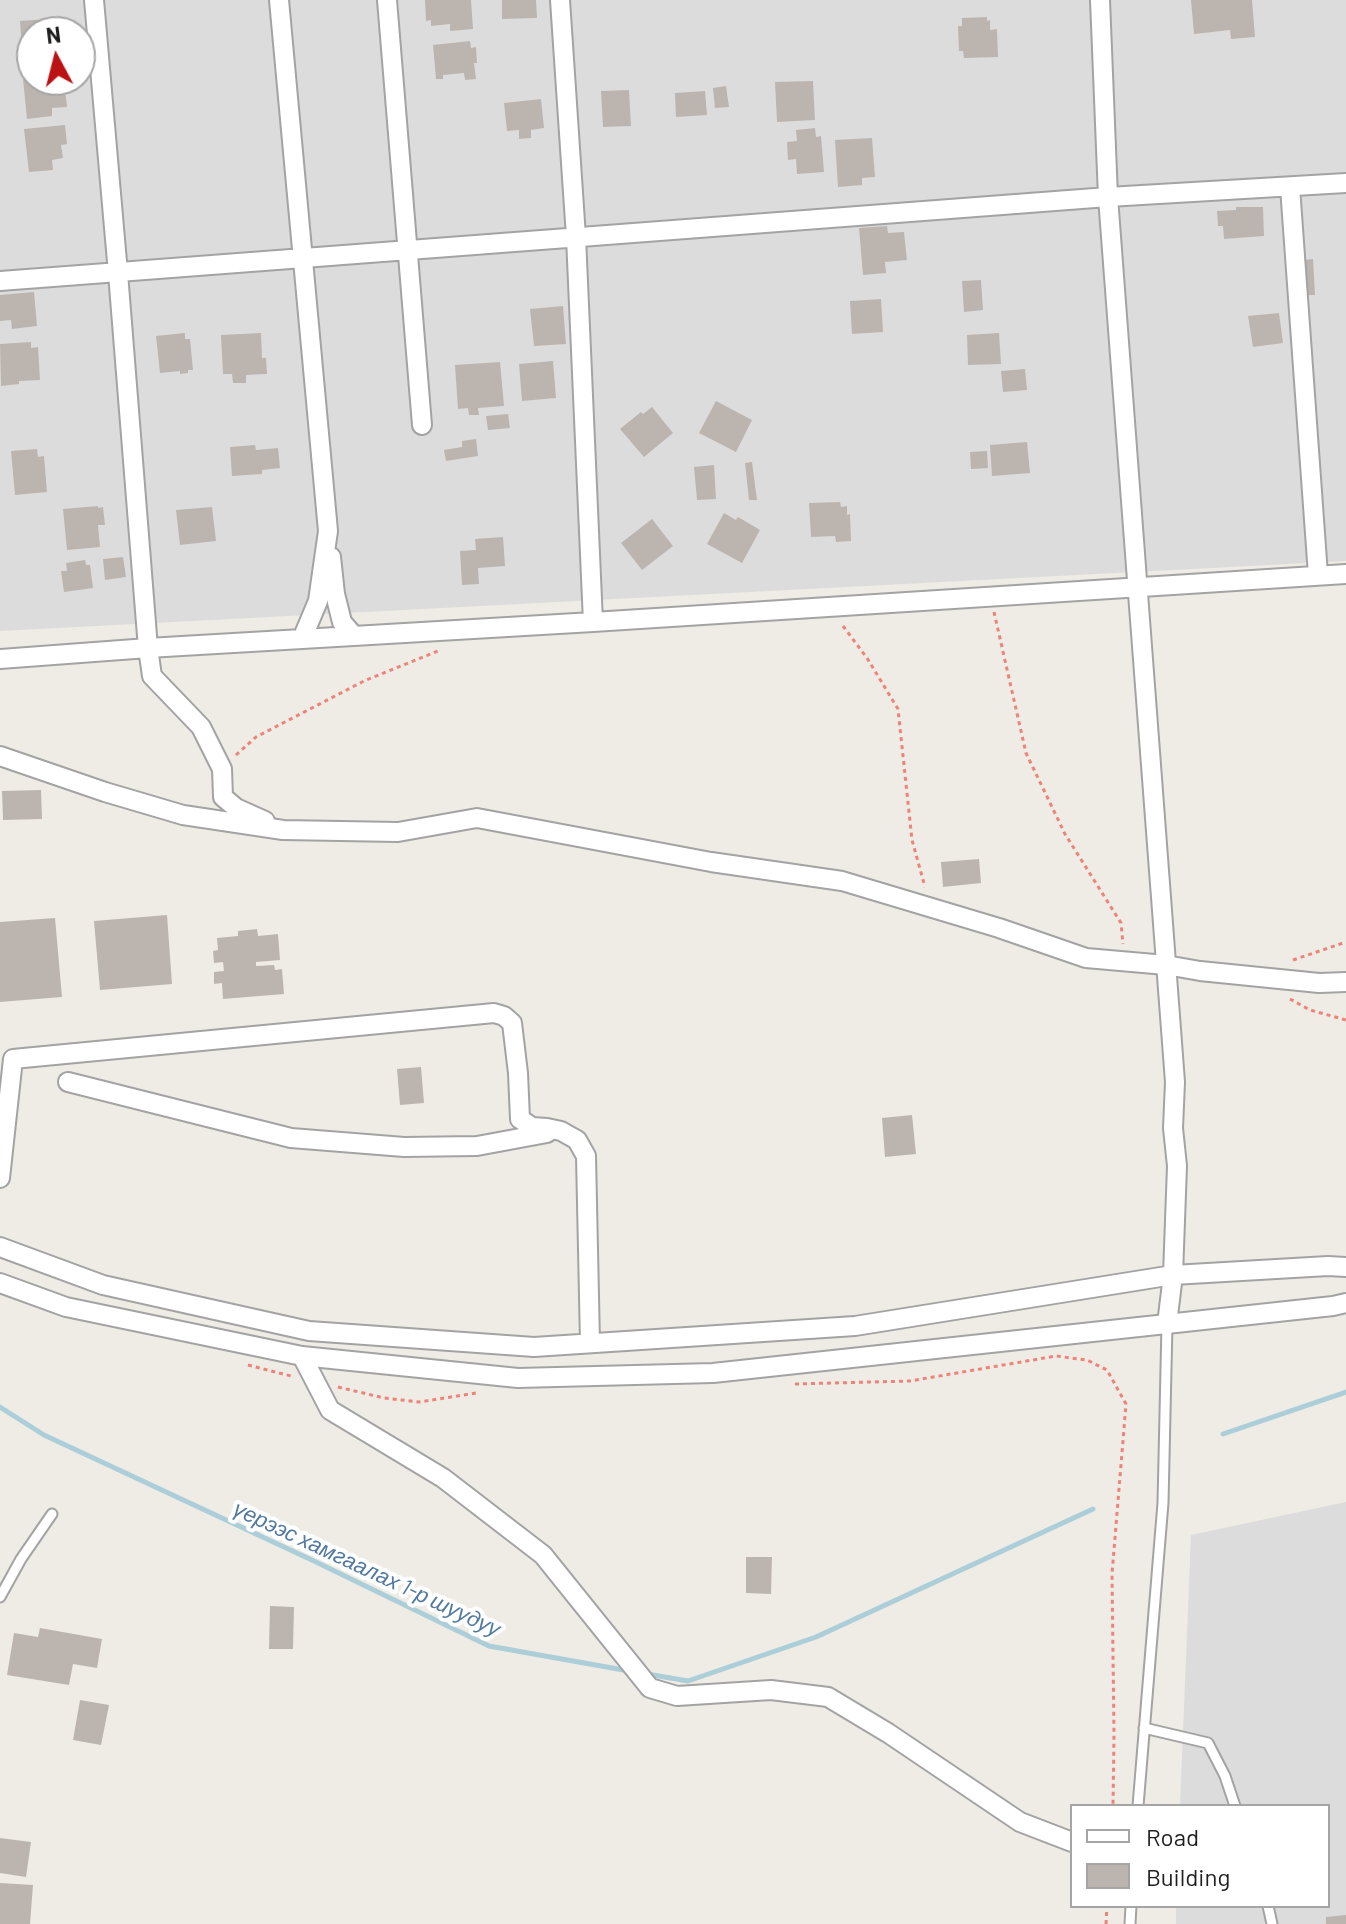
<!DOCTYPE html>
<meta charset="utf-8">
<style>
body{margin:0}
#map{position:relative;width:1346px;height:1924px;overflow:hidden;background:#efece6;font-family:Barlow,sans-serif}
canvas{display:block}
.legend{position:absolute;left:1070px;top:1804px;width:260px;height:104px;box-sizing:border-box;background:#fff;border:2px solid #a5a5a5;margin:0;padding:10px 14px;list-style:none;font-size:24px;color:#1f1f1f}
.legend li{display:flex;align-items:center;gap:16px;height:40px}
.legend b{width:40px;border:2px solid #a5a5a5}
.north{position:absolute;left:16px;top:16px;width:80px;height:80px;box-sizing:border-box;background:#fff;border:2px solid #a5a5a5;border-radius:50%;rotate:353deg;font-size:22px;font-weight:700;line-height:32px;text-align:center;color:#1f1f1f}
.north::after{content:'';display:block;margin:auto;width:28px;height:36px;background:#bb1314;clip-path:polygon(50% 0,100% 100%,50% 72%,0 100%)}
</style>
<div id="map">
<canvas width="1346" height="1924"></canvas>
<ul class="legend">
<li><b style="height:10px;background:#fff"></b>Road</li>
<li><b style="height:22px;background:#bcb5af"></b>Building</li>
</ul>
<div class="north">N</div>
</div>
<script>
const context = document.querySelector('canvas').getContext('2d');
context.lineJoin = 'round';
function paint(path, color) {
  context.fillStyle = color;
  context.fill(path, 'evenodd');
}
function toPath(rows) {
  const path = new Path2D();
  for (const r of rows) {
    path.moveTo(r[0], r[1]);
    for (let i = 2; i < r.length; i += 2) path.lineTo(r[i], r[i + 1]);
  }
  return path;
}
function strokePath(path, color, width, dash) {
  context.strokeStyle = color;
  context.lineWidth = width;
  context.lineCap = dash ? 'butt' : 'round';
  context.setLineDash(dash || []);
  context.stroke(path);
}
function drawText(font, color, halo, rows, align = 'center') {
  context.font = font + ' Barlow,sans-serif';
  context.lineWidth = 8;
  context.setLineDash([]);
  context.textBaseline = 'middle';
  context.strokeStyle = halo;
  context.fillStyle = color;
  for (const [text, x, y, turn = 0] of rows) {
    context.save();
    context.translate(x, y);
    context.rotate((+turn || 0) * Math.PI / 180);
    context.textAlign = isNaN(turn) ? turn : align;
    if (halo) context.strokeText(text, 0, 0);
    context.fillText(text, 0, 0);
    context.restore();
  }
}
paint(toPath([
 [0,0,1346,0,1346,561,0,631],
 [32,32,80,32,80,80,32,80],
 [1346,1502,1346,1924,1176,1924,1176,1906,1328,1906,1328,1806,1180,1806,1191,1535]
]), '#dddcdc');
strokePath(toPath([
 [0,1407,44,1435,314,1561,489,1646,629,1671],
 [1223,1434,1346,1392],
 [647,1674,688,1681,816,1637,1093,1509]
]), '#abced8', 5);
paint(toPath([
 [425,0,471,0,473,29,450,31,450,24,431,26,431,20,426,21],
 [502,0,536,0,537,18,502,19],
 [1191,0,1252,0,1255,37,1231,39,1230,30,1194,34],
 [987,17,987,21,990,20,990,30,997,29,998,57,964,58,963,51,959,51,958,26,962,26,962,18],
 [61,18,62,32,32,32,32,49,22,50,20,21],
 [470,41,471,48,476,47,477,63,474,63,476,79,465,80,464,73,443,75,443,79,436,79,433,45],
 [32,78,32,80,64,80,67,107,52,108,52,116,27,119,23,79],
 [813,81,815,120,777,122,775,82],
 [726,86,729,107,715,108,713,88],
 [629,90,631,126,603,127,601,91],
 [705,91,707,115,676,117,675,93],
 [541,99,544,128,531,130,531,138,519,139,519,130,507,131,504,103],
 [65,125,67,144,61,145,63,158,52,160,53,170,29,172,24,129],
 [815,128,816,137,821,136,824,172,797,174,796,159,788,160,787,142,797,141,796,130],
 [872,138,875,177,862,178,862,185,838,187,835,140],
 [1236,207,1263,207,1264,236,1224,239,1223,226,1218,226,1217,211,1236,210],
 [887,226,888,233,904,232,907,260,885,262,886,273,863,275,859,228],
 [1313,259,1315,295,1307,295,1303,260],
 [981,280,983,310,964,312,962,281],
 [34,292,37,326,12,329,11,320,0,321,0,295],
 [881,299,883,332,852,334,850,301],
 [563,306,566,344,534,346,530,309],
 [1279,313,1283,343,1253,347,1248,316],
 [185,333,185,339,190,339,193,370,188,370,188,373,180,374,180,371,160,373,156,336],
 [261,333,262,358,266,358,267,374,246,375,246,383,233,383,232,374,223,374,221,335],
 [999,333,1001,364,968,365,967,335],
 [31,342,31,348,38,347,40,380,19,381,19,384,1,386,0,344],
 [553,361,556,398,522,401,519,364],
 [500,362,504,406,478,408,479,415,469,415,468,408,458,409,455,365],
 [1025,369,1027,390,1003,392,1001,371],
 [716,401,752,420,736,452,699,433],
 [652,407,673,433,644,457,620,429,641,412,643,414],
 [508,414,510,428,488,430,486,416],
 [476,439,478,456,446,461,444,450,462,447,462,441],
 [1027,442,1030,473,992,476,990,445],
 [255,445,256,450,278,448,280,468,262,470,262,474,232,476,230,447],
 [37,449,38,457,44,456,47,492,15,495,11,451],
 [987,451,988,468,971,469,970,452],
 [752,462,757,500,749,500,745,463],
 [714,465,716,499,697,500,694,467],
 [840,502,841,507,847,506,847,515,850,514,851,541,836,542,835,536,811,537,809,503],
 [98,506,98,508,103,507,105,525,98,525,100,547,67,550,63,509],
 [212,507,216,541,180,545,176,510],
 [724,513,736,520,738,517,760,530,742,563,707,544],
 [652,519,673,546,642,570,621,543],
 [503,537,505,566,478,568,479,584,462,585,460,551,476,550,475,539],
 [123,557,126,577,105,580,103,559],
 [85,560,86,565,90,565,93,588,64,592,61,571,67,571,66,563],
 [41,790,42,819,3,820,2,791],
 [979,859,981,883,943,887,941,862],
 [167,915,172,984,100,990,94,921],
 [55,918,62,997,0,1002,0,922],
 [257,929,258,936,278,934,280,960,256,962,256,966,274,965,275,970,282,969,284,994,223,999,222,983,214,984,214,972,224,971,223,962,214,963,213,951,218,950,217,938,238,936,238,931],
 [421,1067,424,1103,400,1105,397,1069],
 [912,1115,916,1154,885,1157,882,1118],
 [746,1557,772,1557,771,1594,746,1593],
 [270,1606,294,1607,293,1649,269,1649],
 [40,1628,102,1639,97,1668,73,1664,69,1685,7,1675,14,1633,38,1637],
 [80,1700,109,1705,101,1745,73,1740],
 [0,1838,31,1842,26,1877,0,1873],
 [0,1883,33,1885,30,1924,0,1924],
 [1346,1915,1346,1924,1326,1924,1326,1917]
]), '#bcb5af');
const service = toPath([
 [0,1597,21,1559,52,1514],
 [1144,1728,1208,1743,1225,1776,1235,1806],
 [1138,1806,1163,1503,1167,1324],
 [1268,1906,1272,1924],
 [1130,1924,1131,1906]
]);
const minor = toPath([
 [94,0,118,273,148,648,152,676,201,727,222,769,223,797,236,808,265,821],
 [279,0,328,531,318,601,302,639],
 [387,0,422,425],
 [560,0,576,237,593,622],
 [1100,0,1108,197,1175,1082,1173,1128,1177,1166,1173,1275,1167,1324],
 [1290,187,1318,575],
 [0,281,1108,197,1346,183],
 [331,557,335,594,342,622,354,636],
 [0,659,148,648,593,622,1346,574],
 [0,756,105,792,183,815,283,830,398,832,477,818,711,862,842,881,999,928,1086,958,1166,965,1200,971,1319,983,1346,982],
 [68,1082,291,1138,404,1147,477,1146,547,1133],
 [0,1178,13,1059,494,1013,504,1016,512,1023,518,1073,520,1119,532,1127,547,1128,561,1131,577,1140,586,1156,590,1343],
 [0,1247,103,1285,309,1331,534,1347,855,1326,1173,1275,1328,1266,1346,1267],
 [0,1283,66,1307,302,1356,518,1378,713,1373,1333,1306,1346,1303],
 [302,1356,330,1410,443,1478,543,1555,650,1688,677,1696,771,1690,828,1697,888,1733,1020,1822,1072,1842]
]);
strokePath(service, '#a3a3a3', 13);
strokePath(minor, '#a3a3a3', 22);
strokePath(toPath([
 [994,612,1026,753,1065,834,1121,923,1123,944],
 [843,626,867,658,898,709,912,840,925,887],
 [236,755,256,737,364,681,438,651],
 [1293,960,1346,942],
 [1290,999,1310,1010,1346,1020],
 [248,1365,291,1376],
 [795,1384,910,1381,1056,1356,1087,1360,1107,1370,1126,1404,1112,1574,1114,1735,1113,1806],
 [338,1387,384,1398,419,1402,476,1393],
 [1106,1924,1107,1906]
]), '#ed8479', 3, [4, 4]);
strokePath(service, '#fff', 9);
strokePath(minor, '#fff', 18);
drawText('italic 22px', '#51789f', '#fff', [
 ["үерээс хамгаалах 1-р шуудуу",367,1569,25]
]);
</script>
